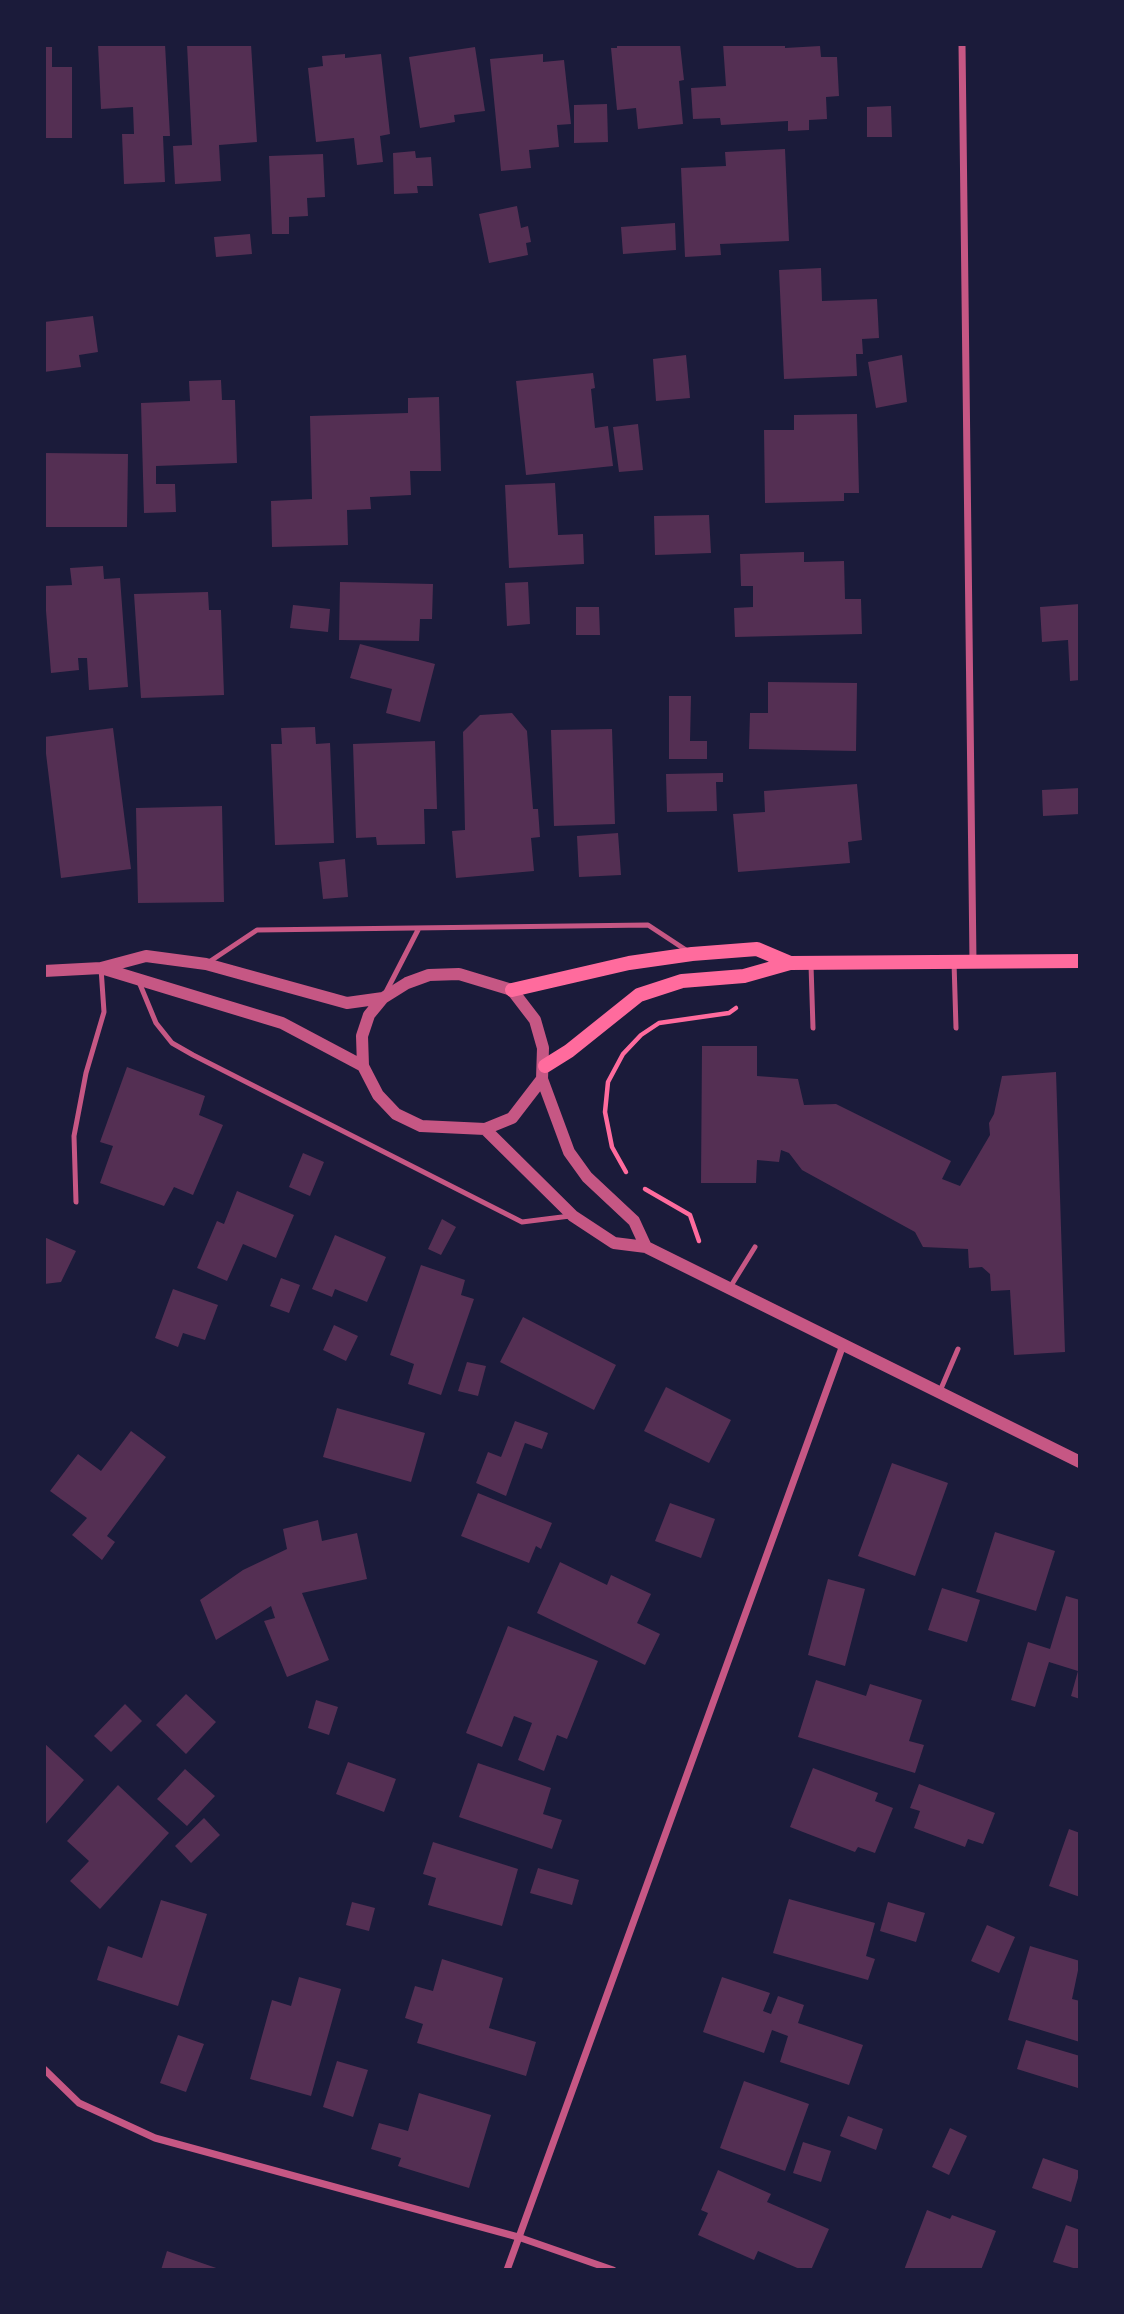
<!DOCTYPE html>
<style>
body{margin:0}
#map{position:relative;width:1124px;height:2314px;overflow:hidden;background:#1b1b3a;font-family:"DejaVu Sans",sans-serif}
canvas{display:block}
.frame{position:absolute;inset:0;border:46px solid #1b1b3a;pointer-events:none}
</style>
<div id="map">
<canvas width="1124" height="2314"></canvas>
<div class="frame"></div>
</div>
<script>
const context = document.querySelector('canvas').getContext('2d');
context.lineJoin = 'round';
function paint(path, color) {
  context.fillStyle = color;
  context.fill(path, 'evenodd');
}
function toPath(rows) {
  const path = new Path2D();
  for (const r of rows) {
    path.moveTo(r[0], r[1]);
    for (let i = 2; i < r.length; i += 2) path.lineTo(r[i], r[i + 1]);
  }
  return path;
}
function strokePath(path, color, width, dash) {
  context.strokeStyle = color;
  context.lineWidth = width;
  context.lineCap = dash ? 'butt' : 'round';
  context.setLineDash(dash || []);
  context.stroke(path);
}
paint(toPath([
 [98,44,165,44,170,136,163,136,165,182,124,184,122,134,134,134,133,107,101,109],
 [187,44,251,44,257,142,219,145,221,181,175,184,173,146,192,145],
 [617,44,680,44,684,80,679,81,683,124,638,129,636,108,617,110,611,48,617,48],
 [723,44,785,44,785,48,820,46,821,57,837,57,839,96,826,97,827,119,809,120,809,130,788,131,788,121,721,125,720,118,693,119,691,88,726,86],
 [44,47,52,47,52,67,72,67,72,138,44,138],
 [475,47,485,111,454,115,455,122,420,128,409,57],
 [345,54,345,58,381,54,390,134,380,136,383,162,357,165,354,138,316,142,308,68,323,66,322,56],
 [543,54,543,62,564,60,571,124,557,125,559,147,529,150,531,168,501,171,490,59],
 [607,104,608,142,574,143,574,105],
 [891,106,892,137,867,137,867,107],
 [785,149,789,241,720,244,721,255,685,257,681,168,726,166,725,152],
 [415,151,416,158,431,157,433,186,417,186,418,193,394,194,393,153],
 [323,154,325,197,307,198,308,216,289,217,289,234,272,234,269,156],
 [517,206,521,228,528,226,531,242,526,243,528,255,489,263,479,214],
 [675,223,676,250,623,254,621,227],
 [250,234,252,254,216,257,214,237],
 [821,268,822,301,877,299,879,338,862,339,863,354,856,354,857,376,784,379,779,270],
 [93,316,98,352,79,355,81,367,44,372,44,322],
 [686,355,690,398,656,401,653,359],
 [902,355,907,402,876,408,868,362],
 [593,373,595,388,591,389,595,428,608,426,613,466,526,475,516,381],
 [221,380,222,400,235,400,237,463,156,466,156,484,175,484,176,512,144,513,141,403,190,401,189,381],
 [439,397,441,471,410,471,411,495,370,497,371,509,347,510,348,545,272,547,271,501,312,499,310,416,408,413,408,398],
 [857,414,859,493,844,493,844,501,765,503,764,430,794,430,794,415],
 [638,424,643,470,619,472,613,427],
 [44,453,128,454,127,527,44,527],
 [555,483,558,535,583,534,584,564,509,568,505,485],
 [709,515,711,553,655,555,654,516],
 [804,552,804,562,844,561,845,599,861,599,862,634,735,637,734,608,753,607,753,586,741,586,740,554],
 [103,566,104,579,120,578,128,687,89,690,87,658,78,658,79,670,51,673,44,586,72,585,70,568],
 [340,582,433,584,432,619,420,619,419,641,339,640],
 [528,582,530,624,507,626,505,583],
 [208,592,209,610,221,610,224,695,141,698,134,594],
 [1080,604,1080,680,1070,681,1068,640,1042,642,1040,607],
 [293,605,330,609,328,632,290,628],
 [576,607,599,607,600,635,576,635],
 [360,644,435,664,420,722,386,713,392,689,350,678],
 [768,682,857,683,856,751,749,749,750,713,768,713],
 [669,696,691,696,690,741,707,741,707,759,669,759],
 [512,713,527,731,533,809,538,809,540,837,531,838,534,871,456,878,452,831,465,830,463,732,480,715],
 [315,727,316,744,330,743,334,843,275,845,271,744,282,744,281,728],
 [113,728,131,869,61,878,44,737],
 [612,729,615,824,554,826,551,730],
 [435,741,437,809,424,809,425,844,377,845,376,837,356,838,353,744],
 [723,773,723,782,716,782,717,811,667,812,666,774],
 [857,784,862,840,848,842,850,863,738,872,733,814,765,812,764,791],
 [1080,788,1080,814,1043,816,1042,790],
 [222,806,224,902,138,903,136,808],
 [618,833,621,875,579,877,577,836],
 [345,859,348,897,323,899,319,862],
 [702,1046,757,1046,757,1076,798,1079,804,1105,836,1104,951,1161,942,1179,960,1186,990,1135,989,1123,994,1114,1002,1076,1056,1072,1065,1352,1014,1355,1010,1290,991,1291,990,1274,982,1267,969,1268,968,1249,923,1247,915,1232,802,1170,789,1153,781,1150,779,1162,757,1160,756,1183,701,1183],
 [127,1067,205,1096,199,1115,223,1125,193,1195,174,1187,164,1206,100,1183,113,1146,100,1142],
 [303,1153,324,1162,310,1196,289,1187],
 [237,1191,294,1215,276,1258,243,1244,227,1281,197,1268,217,1221,224,1224],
 [442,1219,456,1227,441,1255,428,1249],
 [335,1235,386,1257,367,1302,335,1289,332,1297,312,1289],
 [44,1237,76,1251,61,1282,44,1284],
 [421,1265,465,1280,461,1295,474,1299,441,1395,408,1384,414,1364,390,1355],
 [281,1278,300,1285,289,1313,270,1306],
 [173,1289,218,1305,205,1340,183,1333,178,1347,155,1338],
 [523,1317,616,1365,594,1410,500,1362],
 [334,1325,358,1336,346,1361,323,1350],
 [467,1362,486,1366,478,1396,458,1391],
 [666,1387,731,1420,709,1463,644,1431],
 [337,1408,425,1433,411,1482,323,1457],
 [515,1421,548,1433,542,1449,525,1443,506,1496,476,1483,488,1452,501,1457],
 [131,1431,166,1457,107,1536,115,1542,102,1560,72,1535,87,1518,50,1491,78,1454,101,1471],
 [892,1463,948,1483,915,1576,858,1556],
 [478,1493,552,1523,541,1549,536,1546,529,1563,461,1536],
 [670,1503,715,1519,701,1558,655,1541],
 [318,1520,322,1541,357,1533,367,1579,302,1593,329,1660,287,1677,264,1621,275,1618,271,1606,216,1640,200,1600,243,1570,287,1549,283,1529],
 [995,1532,1055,1551,1036,1611,976,1592],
 [560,1562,607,1585,611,1575,651,1594,637,1623,660,1634,645,1665,537,1613],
 [828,1579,865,1589,845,1666,808,1655],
 [942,1588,980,1600,967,1642,928,1630],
 [1066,1596,1080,1600,1080,1699,1071,1696,1078,1671,1049,1662,1035,1707,1011,1700,1028,1642,1050,1649],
 [508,1626,598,1661,567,1739,557,1735,544,1771,518,1760,532,1723,514,1716,502,1747,466,1733],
 [816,1680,866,1696,870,1684,922,1700,909,1741,924,1745,915,1773,798,1737],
 [186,1694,216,1722,186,1754,156,1725],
 [316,1700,338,1707,329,1735,308,1728],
 [125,1704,142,1721,111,1752,94,1736],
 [44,1743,84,1780,44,1826],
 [348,1762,396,1779,384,1812,336,1794],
 [478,1763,551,1788,543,1814,562,1820,552,1849,459,1817],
 [813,1768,878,1793,875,1801,893,1808,875,1853,858,1847,855,1852,790,1827],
 [185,1769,215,1796,187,1826,157,1799],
 [919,1784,995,1813,983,1844,968,1839,965,1847,914,1828,920,1811,910,1808],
 [118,1785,169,1833,100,1909,70,1881,89,1861,67,1841],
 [204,1818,220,1835,191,1863,175,1846],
 [1069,1829,1080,1833,1080,1897,1049,1886],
 [433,1842,518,1869,502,1926,428,1905,436,1878,423,1874],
 [538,1868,579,1880,572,1905,530,1893],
 [789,1899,875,1923,866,1956,875,1959,868,1980,773,1953],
 [161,1900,207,1914,178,2006,97,1980,108,1946,142,1958],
 [352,1902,375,1908,369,1931,346,1925],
 [888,1902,925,1913,916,1942,880,1931],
 [987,1925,1015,1937,999,1973,971,1961],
 [1030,1946,1080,1961,1072,1999,1080,2001,1080,2042,1008,2020],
 [442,1959,503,1978,489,2028,536,2042,526,2076,417,2043,423,2024,405,2018,415,1986,433,1991],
 [299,1977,341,1989,311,2096,250,2079,272,2000,291,2006],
 [722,1977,770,1993,763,2011,771,2014,778,1996,804,2005,798,2023,863,2045,849,2085,780,2062,788,2036,772,2030,764,2053,703,2032],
 [178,2035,204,2044,186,2092,160,2083],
 [1026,2040,1080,2056,1078,2088,1017,2069],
 [337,2061,368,2070,353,2117,323,2107],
 [744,2081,809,2104,785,2171,720,2148],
 [419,2093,491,2115,469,2188,398,2166,401,2158,371,2149,379,2123,408,2131],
 [848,2116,883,2129,876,2150,840,2136],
 [950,2128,967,2136,949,2175,932,2167],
 [803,2142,831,2151,821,2182,793,2173],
 [1043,2158,1080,2171,1071,2202,1032,2188],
 [718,2170,771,2194,767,2202,829,2229,811,2270,802,2270,758,2251,754,2260,698,2235,708,2213,701,2210],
 [927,2210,950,2219,952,2215,996,2231,981,2270,904,2270],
 [1066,2225,1080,2230,1080,2270,1053,2262],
 [167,2251,222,2270,161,2270]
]), '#542f53');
strokePath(toPath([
 [626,1172,612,1147,605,1112,608,1082,623,1054,641,1035,659,1023,729,1013,736,1008],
 [645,1189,690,1215,699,1241]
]), '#ff6b9d', 4.5);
strokePath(toPath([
 [209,962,257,930,648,925,689,952],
 [954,962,956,1028],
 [811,965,813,1028],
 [139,982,156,1023,172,1043,193,1055,522,1222,570,1216],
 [386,992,419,928],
 [76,1202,74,1136,86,1073,104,1012,101,968],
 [729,1289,755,1247],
 [940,1391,958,1349]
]), '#c65784', 5);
strokePath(toPath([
 [962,44,973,962],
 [44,2069,79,2103,155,2138,518,2237,613,2270],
 [507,2270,843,1345]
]), '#c65784', 7);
strokePath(toPath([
 [101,968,282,1023,363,1066],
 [44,971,101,968,146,956,206,964,347,1003,383,998],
 [459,974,512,990,535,1020,543,1048,542,1079,512,1118,485,1129,421,1126,396,1114,378,1095,363,1066,362,1036,369,1015,383,998,407,983,429,975,459,974],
 [542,1079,569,1152,587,1177,634,1221,646,1247],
 [485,1129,573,1216,614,1243,646,1247,1080,1462]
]), '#c65784', 12);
strokePath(toPath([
 [512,990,629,963,692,954,757,949,790,963],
 [545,1066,569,1051,639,995,682,981,744,976,790,963,1080,961]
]), '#ff6b9d', 14);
</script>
